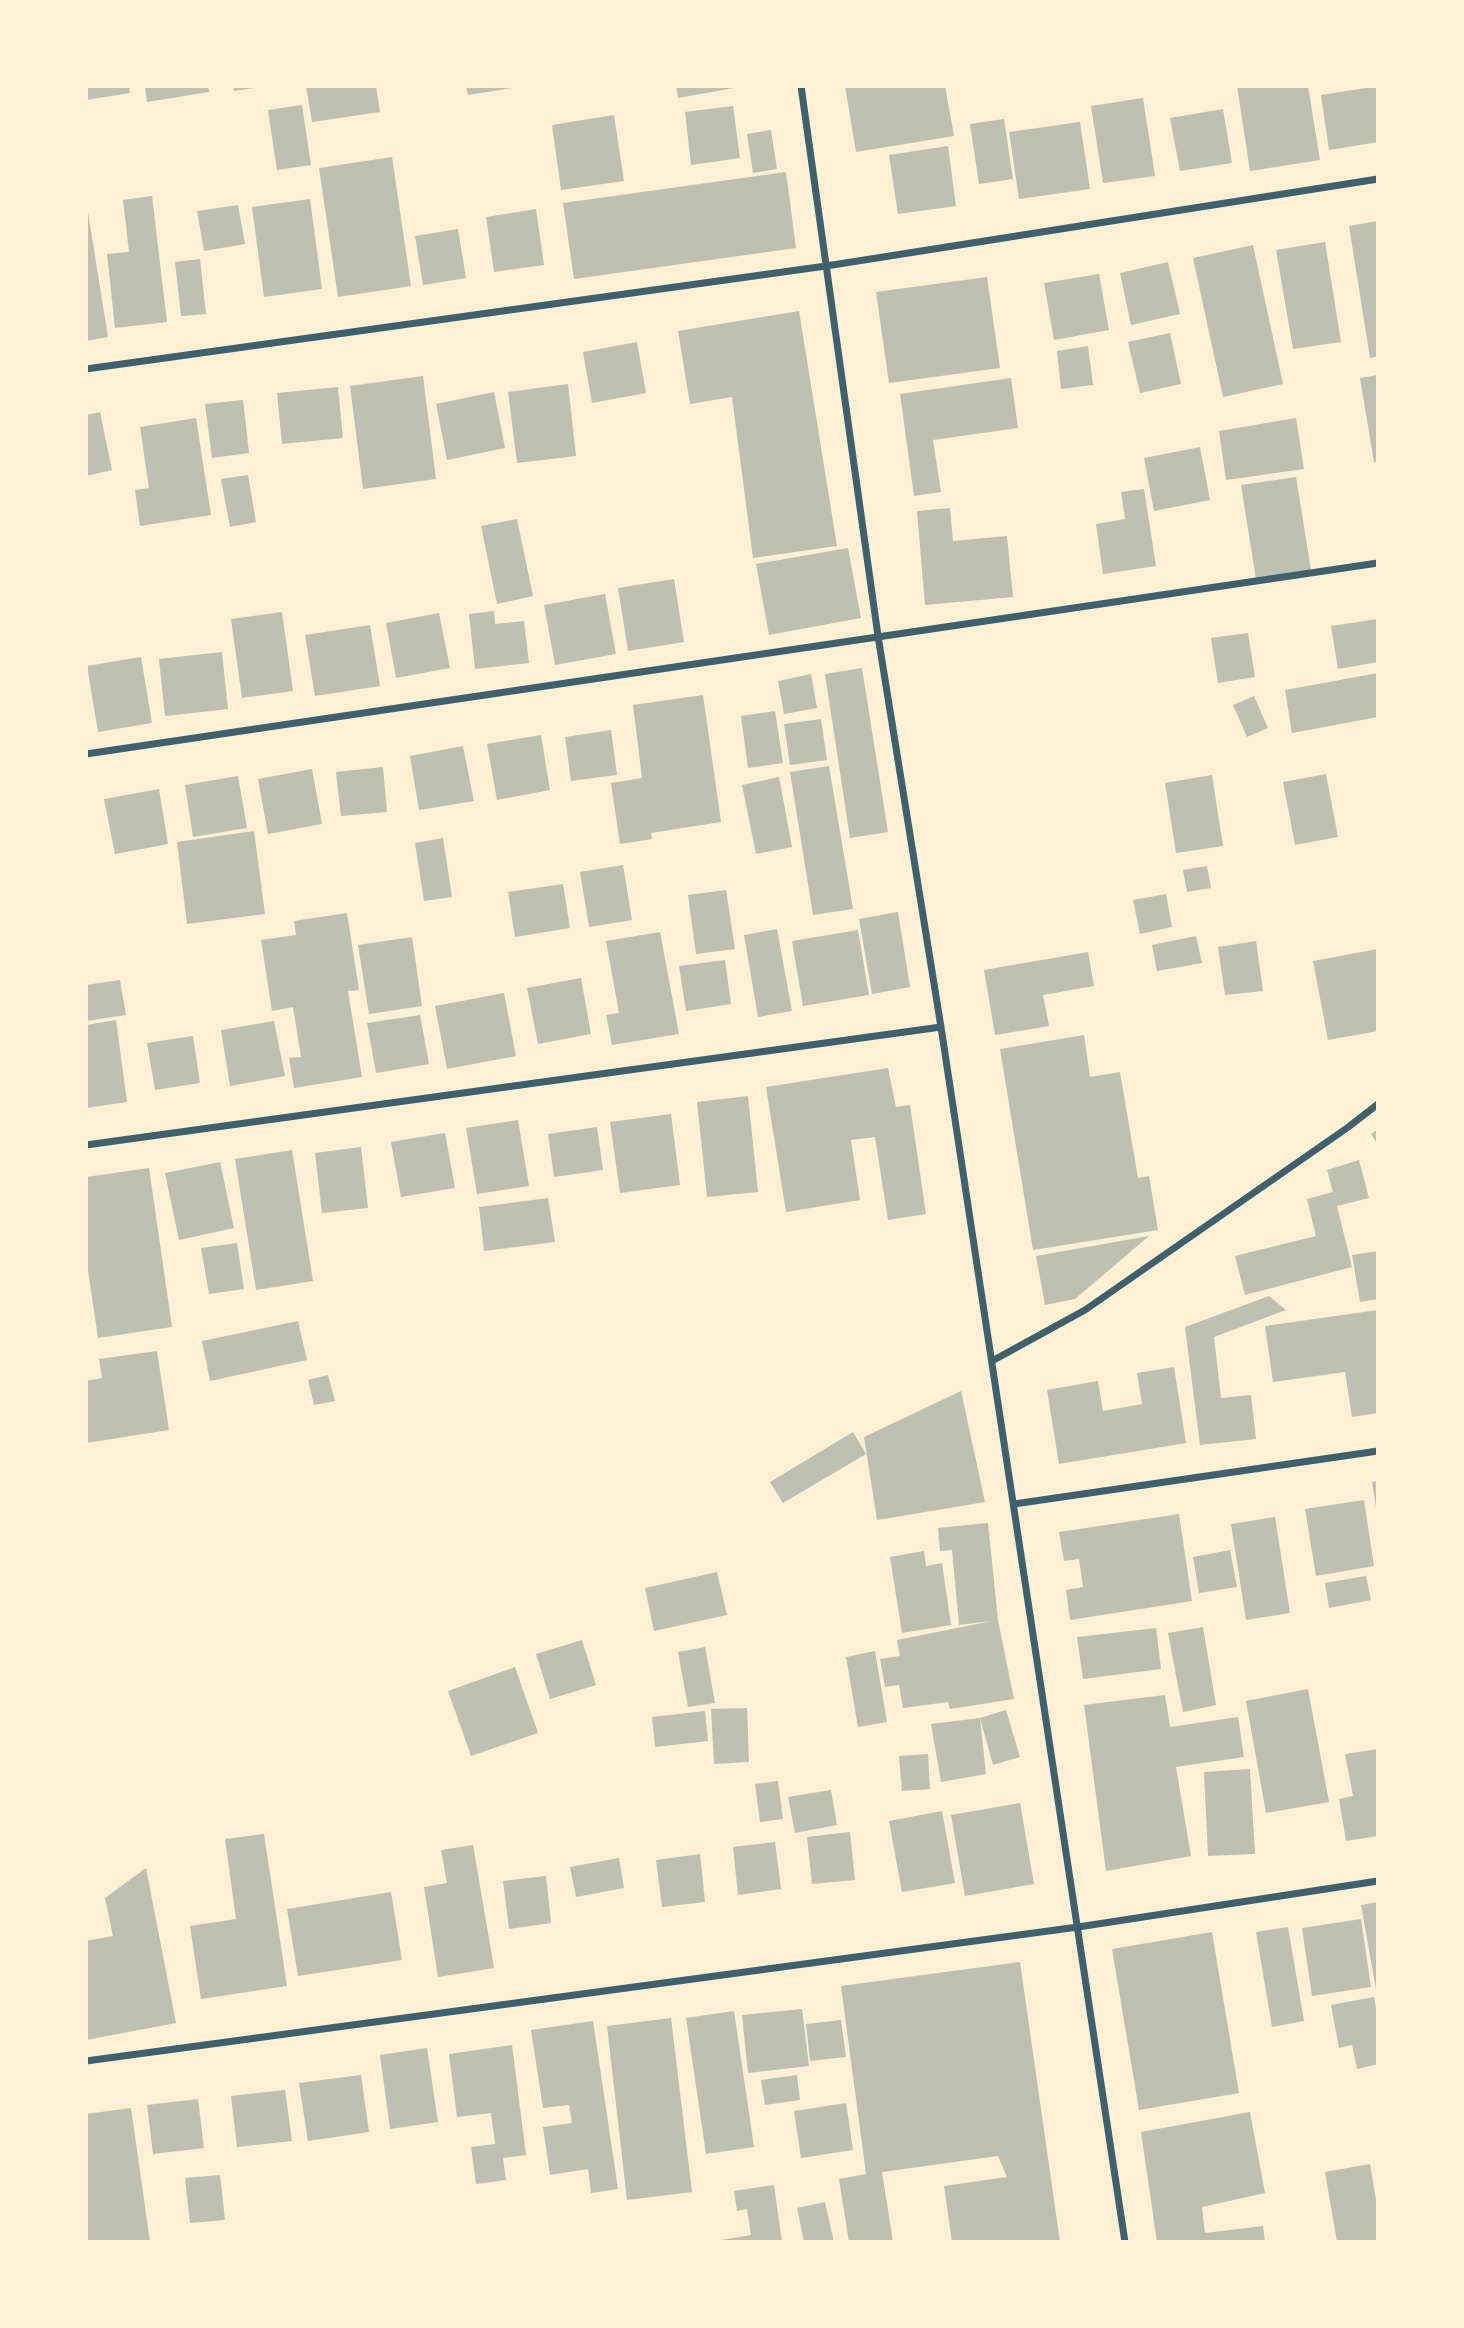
<!DOCTYPE html>
<style>
body{margin:0}
#map{position:relative;width:1464px;height:2328px;overflow:hidden;background:#fdf0d5;font-family:Commissioner,sans-serif}
canvas{display:block}
.frame{position:absolute;inset:0;border:88px solid #fdf0d5;pointer-events:none}
</style>
<div id="map">
<canvas width="1464" height="2328"></canvas>
<div class="frame"></div>
</div>
<script>
const context = document.querySelector('canvas').getContext('2d');
context.lineJoin = 'round';
function paint(path, color) {
  context.fillStyle = color;
  context.fill(path, 'evenodd');
}
function toPath(rows) {
  const path = new Path2D();
  for (const r of rows) {
    path.moveTo(r[0], r[1]);
    for (let i = 2; i < r.length; i += 2) path.lineTo(r[i], r[i + 1]);
  }
  return path;
}
function strokePath(path, color, width, dash) {
  context.strokeStyle = color;
  context.lineWidth = width;
  context.lineCap = dash ? 'butt' : 'round';
  context.setLineDash(dash || []);
  context.stroke(path);
}
paint(toPath([
 [86,86,129,86,130,93,86,100],
 [145,86,208,86,209,92,147,102],
 [233,86,261,86,261,87,234,91],
 [306,86,376,86,380,112,312,122],
 [466,86,519,86,519,87,468,95],
 [676,86,740,86,740,87,678,98],
 [845,86,945,86,954,136,856,152],
 [1237,86,1308,86,1320,160,1250,171],
 [1378,86,1378,142,1329,150,1321,95],
 [1143,98,1155,176,1103,183,1091,106],
 [302,105,311,165,277,170,268,110],
 [733,106,740,158,691,165,685,112],
 [1223,109,1232,163,1180,171,1170,118],
 [614,115,624,181,561,190,552,125],
 [1004,119,1013,179,979,184,970,124],
 [1080,122,1090,189,1019,199,1009,132],
 [771,130,777,169,753,173,747,134],
 [948,146,956,206,898,214,889,155],
 [392,157,411,286,338,297,319,168],
 [786,172,796,248,574,279,563,203],
 [152,196,167,322,115,328,107,254,129,252,123,200],
 [310,199,322,289,264,297,252,207],
 [86,200,108,337,86,341],
 [238,205,245,244,204,251,197,211],
 [536,209,544,265,494,272,486,217],
 [1378,221,1378,356,1370,358,1349,226],
 [458,229,466,278,423,285,415,236],
 [1325,242,1341,342,1293,349,1276,250],
 [1253,245,1283,384,1223,397,1193,258],
 [200,259,206,314,181,316,175,262],
 [1168,262,1180,314,1131,325,1120,273],
 [1099,274,1109,330,1054,340,1044,283],
 [987,277,1000,368,889,383,876,292],
 [799,311,837,546,753,558,732,397,690,404,678,331],
 [1170,333,1181,384,1140,393,1128,342],
 [637,342,646,393,592,403,583,352],
 [1088,346,1093,385,1061,389,1057,351],
 [1378,375,1378,461,1374,462,1360,378],
 [423,376,436,479,363,489,350,386],
 [1011,378,1018,428,933,440,941,492,914,496,900,394],
 [568,384,576,456,517,463,508,392],
 [338,387,343,438,282,444,277,393],
 [494,392,505,448,447,460,436,404],
 [243,400,249,453,212,458,205,404],
 [100,412,112,470,86,476,86,415],
 [196,418,211,515,140,526,135,490,149,488,140,427],
 [1296,418,1304,469,1226,480,1219,431],
 [1200,447,1210,500,1154,511,1144,458],
 [248,475,256,522,230,527,221,479],
 [1296,477,1311,570,1256,579,1241,485],
 [1144,489,1156,566,1103,574,1096,524,1125,519,1121,492],
 [950,508,953,541,1007,536,1013,597,925,605,917,511],
 [517,519,533,596,497,604,481,526],
 [848,548,861,618,769,635,756,564],
 [674,579,684,642,628,651,618,588],
 [605,594,616,654,555,665,544,605],
 [494,611,495,624,524,621,529,663,475,669,469,614],
 [282,612,293,691,242,698,231,619],
 [439,613,450,668,396,678,386,623],
 [1378,619,1378,662,1338,669,1331,626],
 [370,625,380,686,315,696,305,635],
 [1248,633,1255,677,1218,683,1211,638],
 [222,652,228,709,165,716,159,659],
 [141,657,152,723,98,732,87,666],
 [862,668,888,832,850,838,825,674],
 [1378,673,1378,717,1292,733,1285,690],
 [811,674,817,708,784,714,778,681],
 [703,695,721,822,651,833,652,839,620,844,611,783,642,778,633,705],
 [1254,696,1268,728,1247,737,1233,705],
 [775,711,783,763,748,768,741,716],
 [821,719,827,760,790,765,784,724],
 [611,730,617,775,571,781,565,737],
 [541,735,550,790,497,800,487,744],
 [463,746,474,801,419,810,410,756],
 [829,766,853,909,813,915,790,772],
 [383,767,387,812,341,816,336,772],
 [312,769,322,824,268,834,258,779],
 [1326,774,1338,837,1295,845,1283,782],
 [1212,775,1223,846,1176,853,1165,783],
 [238,776,247,828,193,837,185,785],
 [779,777,792,847,756,854,742,785],
 [159,789,168,844,115,854,104,799],
 [254,831,265,914,187,924,177,842],
 [443,838,452,897,424,901,415,843],
 [623,865,632,920,589,927,580,872],
 [1207,866,1211,888,1187,892,1183,870],
 [563,884,570,928,515,937,508,892],
 [726,890,735,949,696,954,688,895],
 [1166,894,1172,927,1140,934,1133,900],
 [898,912,910,987,872,994,859,919],
 [347,913,359,990,348,991,362,1077,294,1088,289,1058,301,1057,293,1007,272,1011,261,940,296,935,294,921],
 [777,929,792,1011,758,1017,744,935],
 [858,930,869,995,803,1006,792,941],
 [660,932,679,1034,612,1045,606,1015,619,1013,606,941],
 [1196,936,1202,963,1157,971,1152,945],
 [412,937,422,1006,369,1014,358,945],
 [1256,941,1263,991,1225,995,1218,947],
 [1378,949,1378,1031,1328,1040,1313,961],
 [1088,952,1094,986,1043,995,1049,1026,995,1035,984,970],
 [725,960,731,1004,686,1011,679,966],
 [581,978,591,1034,538,1044,527,988],
 [120,980,126,1015,86,1021,86,985],
 [504,993,516,1056,447,1069,435,1006],
 [420,1015,429,1064,376,1073,367,1023],
 [116,1020,127,1102,86,1108,86,1025],
 [274,1021,285,1076,230,1086,221,1030],
 [1084,1035,1090,1077,1120,1072,1138,1178,1149,1176,1158,1230,1033,1250,1000,1049],
 [193,1036,200,1083,155,1090,147,1043],
 [888,1068,896,1107,910,1105,926,1214,888,1220,875,1137,851,1140,860,1200,786,1212,766,1087],
 [748,1096,758,1192,707,1197,697,1102],
 [671,1114,680,1185,620,1193,610,1122],
 [518,1120,529,1186,477,1194,466,1128],
 [597,1127,603,1170,554,1177,548,1134],
 [1378,1129,1378,1145,1371,1134],
 [445,1133,455,1188,401,1197,391,1142],
 [361,1147,368,1208,322,1213,315,1153],
 [292,1150,313,1281,256,1290,235,1159],
 [1359,1160,1369,1198,1337,1206,1352,1267,1245,1295,1235,1256,1316,1236,1307,1199,1333,1192,1327,1170],
 [220,1162,234,1228,179,1240,165,1173],
 [149,1168,172,1327,98,1338,86,1257,86,1177],
 [548,1198,555,1242,484,1251,479,1207],
 [1149,1236,1075,1299,1045,1305,1036,1256],
 [237,1243,244,1289,209,1294,201,1248],
 [1378,1251,1378,1299,1360,1302,1352,1255],
 [1269,1296,1286,1310,1214,1337,1221,1398,1251,1395,1256,1439,1200,1445,1185,1327],
 [1378,1310,1378,1413,1352,1417,1345,1372,1273,1382,1265,1326],
 [298,1321,307,1360,210,1381,202,1341],
 [157,1351,169,1430,86,1443,86,1381,102,1378,99,1359],
 [1174,1367,1186,1443,1059,1464,1047,1390,1098,1381,1103,1411,1142,1404,1137,1373],
 [328,1375,335,1401,314,1405,308,1380],
 [961,1391,985,1502,877,1520,864,1437],
 [853,1432,866,1454,783,1503,770,1482],
 [1378,1481,1378,1513,1377,1513,1372,1482],
 [1364,1500,1374,1566,1316,1576,1305,1509],
 [1179,1514,1192,1601,1070,1620,1066,1590,1083,1587,1079,1559,1064,1561,1059,1532],
 [1275,1517,1290,1613,1246,1620,1231,1524],
 [988,1523,998,1620,1014,1699,950,1709,948,1702,903,1708,899,1685,885,1687,880,1659,900,1656,897,1640,992,1621,959,1625,952,1550,940,1551,938,1528],
 [1230,1550,1237,1587,1199,1593,1193,1557],
 [924,1551,926,1566,942,1563,951,1625,902,1633,890,1557],
 [717,1572,727,1615,654,1631,645,1588],
 [1366,1576,1371,1600,1329,1608,1325,1583],
 [1203,1627,1216,1705,1183,1712,1168,1633],
 [1156,1628,1161,1669,1083,1679,1077,1637],
 [582,1640,596,1685,550,1699,536,1654],
 [705,1647,715,1703,688,1707,678,1652],
 [875,1651,887,1722,858,1727,846,1657],
 [515,1667,538,1733,471,1756,448,1691],
 [1308,1689,1329,1802,1266,1813,1246,1701],
 [1165,1695,1170,1727,1238,1717,1244,1757,1176,1767,1191,1856,1106,1871,1084,1705],
 [747,1708,749,1762,714,1764,711,1709],
 [1006,1710,1020,1757,993,1765,980,1718],
 [705,1711,708,1741,655,1747,652,1717],
 [980,1718,986,1774,941,1782,931,1724],
 [1378,1749,1378,1836,1346,1841,1339,1799,1353,1796,1345,1754],
 [928,1754,930,1789,902,1791,899,1756],
 [1250,1769,1255,1854,1208,1856,1204,1772],
 [778,1781,783,1819,760,1822,755,1784],
 [831,1790,837,1825,795,1833,788,1797],
 [1020,1803,1034,1884,965,1896,951,1815],
 [942,1811,955,1883,902,1892,889,1821],
 [850,1832,855,1880,812,1884,807,1837],
 [264,1834,287,1986,201,1999,190,1926,236,1919,225,1839],
 [775,1842,781,1889,738,1895,733,1847],
 [473,1845,494,1968,438,1977,424,1887,447,1883,441,1850],
 [700,1854,705,1902,662,1907,656,1860],
 [619,1858,624,1888,576,1897,570,1867],
 [146,1868,176,2023,86,2040,86,1941,113,1936,105,1898],
 [546,1876,551,1923,509,1929,503,1881],
 [391,1892,402,1960,298,1976,287,1909],
 [1378,1902,1378,1995,1377,1995,1361,1905],
 [1361,1919,1371,1987,1312,1996,1302,1928],
 [1288,1927,1304,2021,1272,2027,1256,1932],
 [1212,1932,1239,2093,1139,2110,1112,1949],
 [1020,1962,1060,2242,952,2242,944,2186,1007,2177,998,2156,882,2172,893,2242,849,2242,839,2179,866,2174,841,1986],
 [1374,1997,1378,2018,1378,2064,1357,2069,1352,2045,1339,2048,1331,2005],
 [802,2009,809,2066,748,2073,742,2015],
 [734,2011,754,2147,706,2154,686,2018],
 [671,2018,692,2192,627,2200,607,2026],
 [841,2020,846,2057,810,2061,806,2024],
 [593,2021,618,2189,591,2193,588,2169,550,2175,543,2127,572,2123,569,2105,543,2108,531,2030],
 [512,2045,526,2155,503,2158,506,2180,476,2184,471,2147,495,2144,491,2113,457,2117,449,2054],
 [427,2048,438,2122,390,2129,380,2055],
 [361,2075,369,2132,308,2141,299,2083],
 [797,2075,800,2100,765,2105,761,2080],
 [285,2090,292,2141,237,2147,231,2096],
 [198,2099,204,2148,153,2154,147,2105],
 [846,2103,853,2150,801,2158,794,2111],
 [131,2108,150,2242,86,2242,86,2114],
 [1250,2112,1265,2193,1202,2207,1205,2233,1263,2226,1265,2242,1157,2242,1141,2132],
 [1370,2164,1378,2211,1378,2242,1337,2242,1325,2172],
 [220,2175,225,2220,190,2223,185,2178],
 [774,2185,782,2242,709,2242,751,2235,747,2209,737,2211,734,2191],
 [825,2202,834,2242,804,2242,797,2208]
]), '#bec0b2');
strokePath(toPath([
 [801,86,878,636,941,1027,1125,2242],
 [86,369,826,266,1378,179],
 [86,754,1378,563],
 [86,1145,941,1027],
 [992,1361,1085,1310,1347,1128,1378,1104],
 [1014,1504,1378,1451],
 [86,2061,1078,1927,1378,1881]
]), '#3f606c', 7);
</script>
